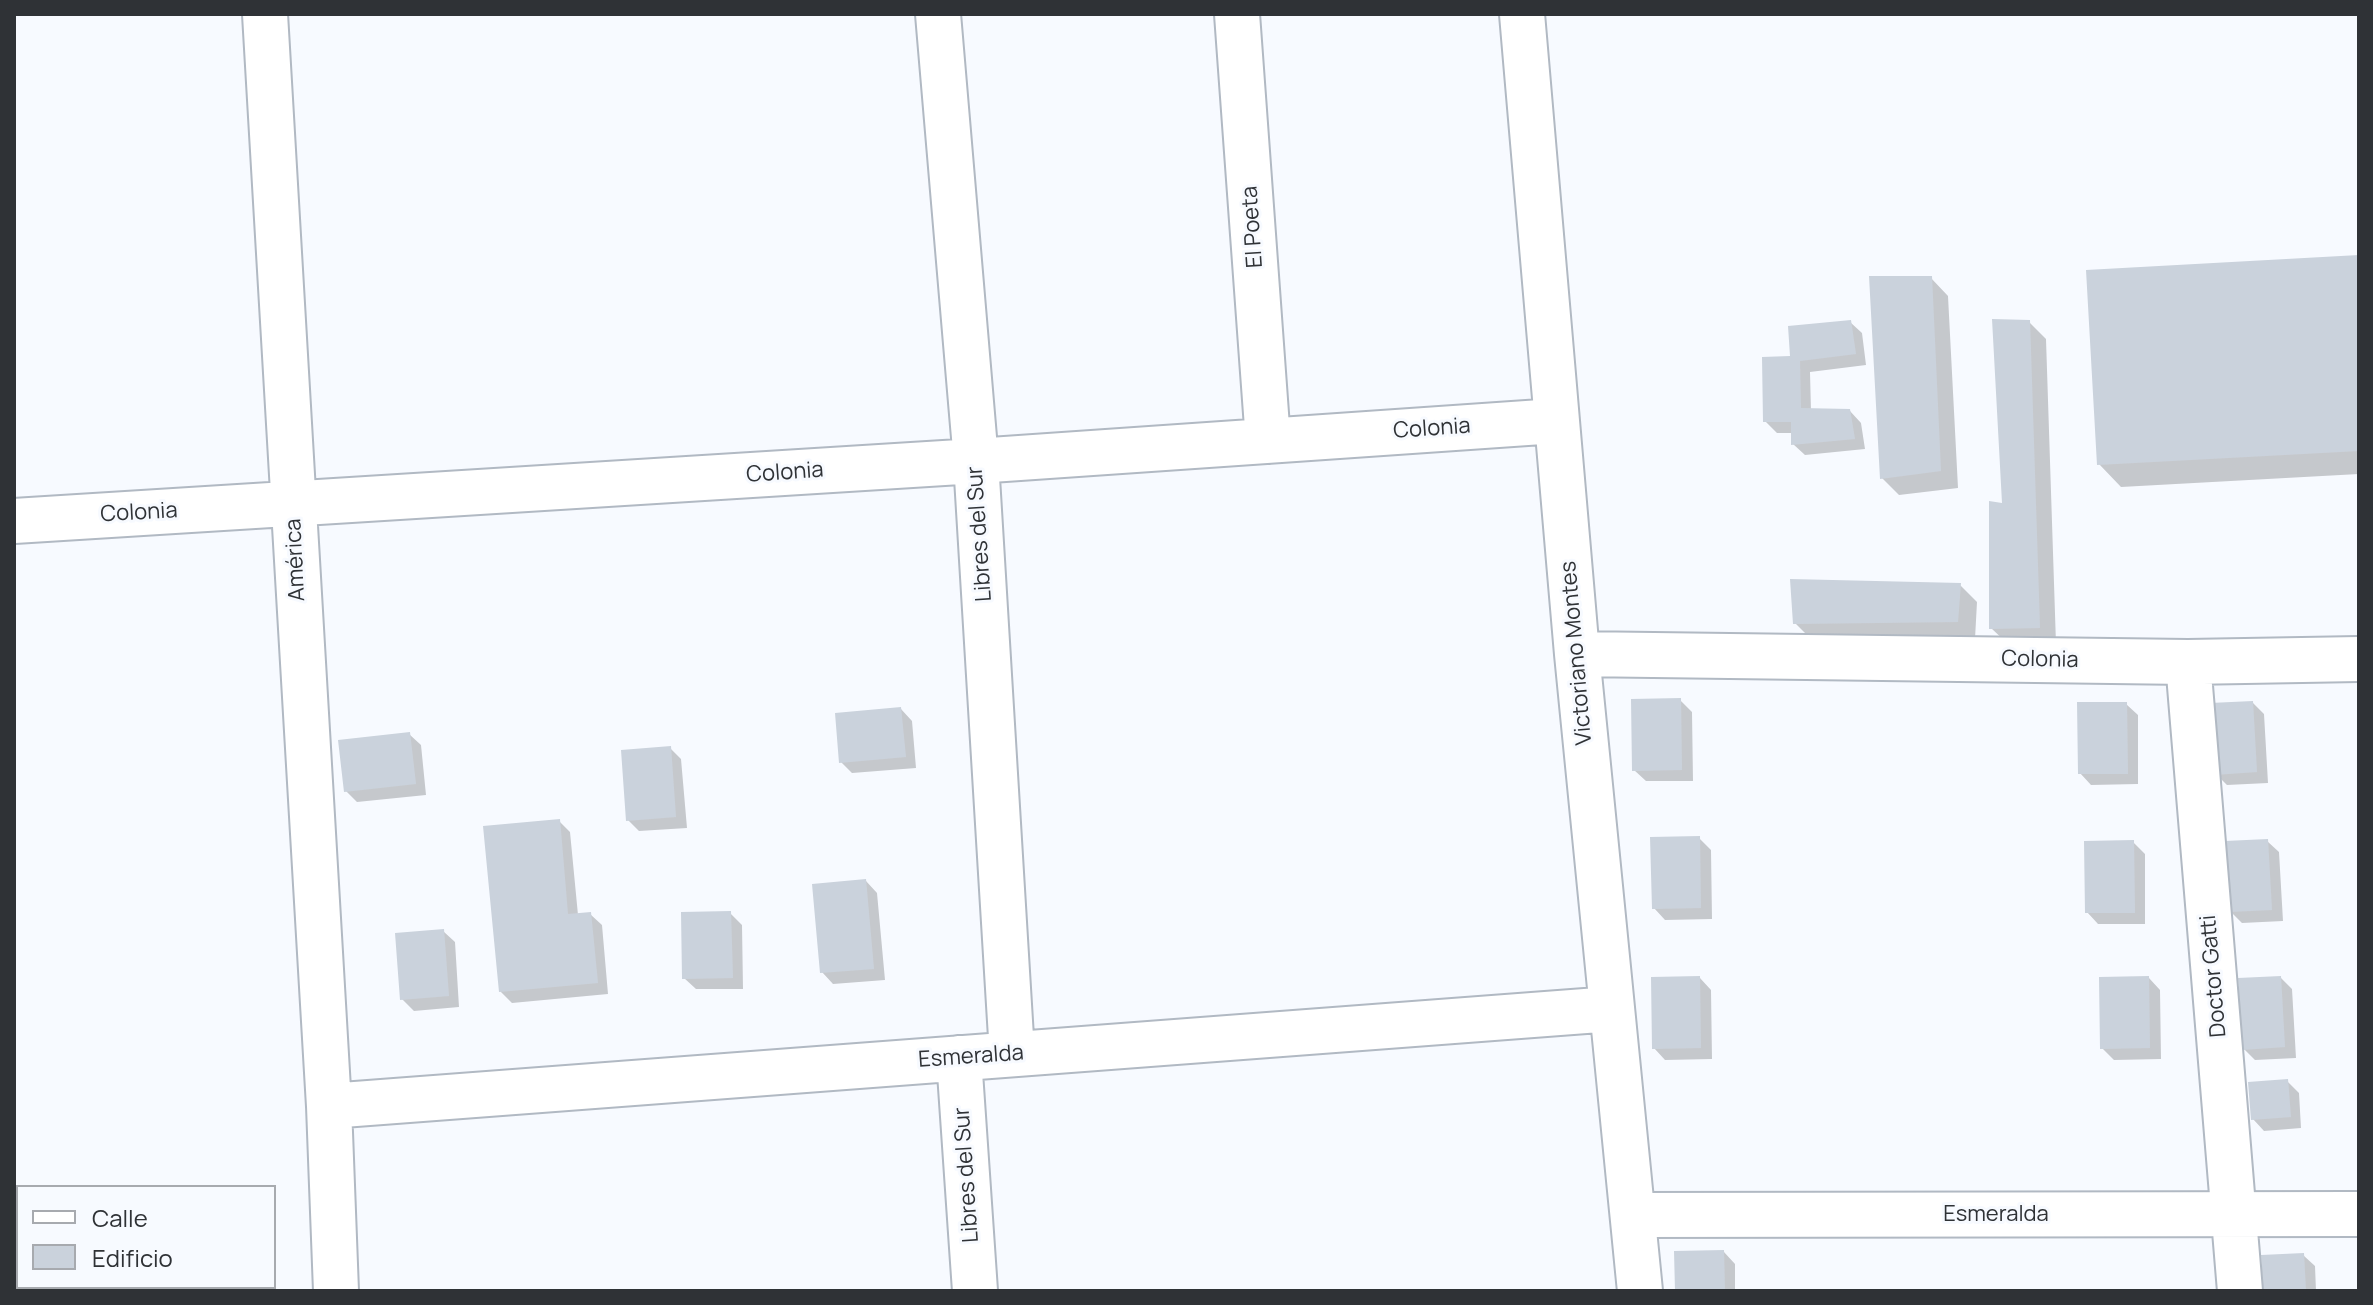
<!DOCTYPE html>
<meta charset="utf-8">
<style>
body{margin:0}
#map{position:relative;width:2373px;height:1305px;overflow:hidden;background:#f7faff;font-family:Manrope,sans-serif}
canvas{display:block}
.frame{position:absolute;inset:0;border:16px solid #2f3236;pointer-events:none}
.legend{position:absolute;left:16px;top:1185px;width:260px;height:104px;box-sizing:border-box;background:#f7faff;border:2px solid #a7aaaf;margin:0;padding:10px 14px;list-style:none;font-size:24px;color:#2f3236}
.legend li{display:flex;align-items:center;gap:16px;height:40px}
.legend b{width:40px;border:2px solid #a7aaaf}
</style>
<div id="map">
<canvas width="2373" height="1305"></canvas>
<div class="frame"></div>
<ul class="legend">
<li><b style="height:10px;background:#fff"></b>Calle</li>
<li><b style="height:22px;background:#cad2dc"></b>Edificio</li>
</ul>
</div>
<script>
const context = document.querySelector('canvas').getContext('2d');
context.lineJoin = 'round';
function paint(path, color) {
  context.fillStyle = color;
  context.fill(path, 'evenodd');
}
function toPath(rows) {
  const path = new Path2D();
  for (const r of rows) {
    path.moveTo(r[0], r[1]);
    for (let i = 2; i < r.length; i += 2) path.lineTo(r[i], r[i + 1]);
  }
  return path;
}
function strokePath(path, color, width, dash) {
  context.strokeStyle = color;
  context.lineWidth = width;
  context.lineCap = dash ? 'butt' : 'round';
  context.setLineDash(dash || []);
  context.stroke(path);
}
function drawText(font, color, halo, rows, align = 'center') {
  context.font = font + ' Manrope,sans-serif';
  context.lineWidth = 6;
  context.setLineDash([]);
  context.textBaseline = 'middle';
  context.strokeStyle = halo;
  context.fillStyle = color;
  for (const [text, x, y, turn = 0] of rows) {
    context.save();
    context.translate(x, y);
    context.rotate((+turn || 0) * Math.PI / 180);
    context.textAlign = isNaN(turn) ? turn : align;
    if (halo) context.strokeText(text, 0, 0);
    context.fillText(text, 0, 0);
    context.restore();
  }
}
paint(toPath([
 [2359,257,2359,474,2121,487,2099,464],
 [1931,278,1948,296,1958,488,1899,495,1882,478],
 [1850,322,1862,333,1866,365,1810,372,1811,411,1850,411,1861,423,1865,449,1805,455,1793,444,1793,433,1777,433,1765,421,1792,358],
 [2029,322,2046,339,2056,644,2009,645,1991,628],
 [1960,585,1977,602,1975,639,1812,640,1795,623],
 [1680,700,1692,712,1693,781,1646,781,1634,770],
 [2253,703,2264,714,2268,783,2227,785,2216,774],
 [2126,704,2138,715,2138,784,2091,785,2080,773],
 [901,709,912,721,916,768,852,773,841,762],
 [409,734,421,745,426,795,357,802,346,791],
 [670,748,681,759,687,828,639,831,628,820],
 [559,821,570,832,578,915,590,914,602,925,608,994,512,1003,500,991],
 [1699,838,1711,850,1712,919,1665,920,1654,908],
 [2267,841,2279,852,2283,921,2242,923,2231,912],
 [2133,842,2145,854,2145,924,2098,924,2087,912],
 [866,881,877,893,885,980,833,984,822,972],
 [730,913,742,925,743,989,696,989,684,978],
 [443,931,455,942,459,1007,414,1011,402,999],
 [1700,978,1711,990,1712,1059,1665,1060,1654,1048],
 [2149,978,2160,990,2161,1059,2114,1060,2102,1048],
 [2281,978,2292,989,2296,1058,2255,1060,2244,1049],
 [2287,1081,2299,1093,2301,1128,2264,1131,2253,1119],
 [1724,1252,1735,1264,1735,1291,1677,1291],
 [2303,1255,2315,1266,2316,1291,2265,1291]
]), '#0003');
paint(toPath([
 [2359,255,2359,451,2097,465,2086,270],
 [1869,276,1932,276,1941,471,1880,479],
 [1992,319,2030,320,2040,628,1989,629,1989,501,2002,503],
 [1851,320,1856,354,1800,361,1801,408,1850,409,1855,439,1791,445,1791,422,1763,422,1762,357,1790,356,1788,326],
 [1790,579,1961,583,1958,622,1793,624],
 [1681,698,1682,770,1632,771,1631,699],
 [2253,701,2257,772,2214,775,2210,703],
 [2077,702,2127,702,2128,774,2078,774],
 [901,707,906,757,839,763,835,713],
 [410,732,416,784,344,792,338,740],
 [671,746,676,817,626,821,621,750],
 [560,819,568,914,591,912,598,983,499,992,483,826],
 [1700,836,1701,908,1652,909,1650,837],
 [2268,839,2272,910,2229,912,2225,841],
 [2134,840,2135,913,2085,913,2084,841],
 [866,879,874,969,820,973,812,884],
 [731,911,733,978,682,979,681,912],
 [444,929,449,996,400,1000,395,933],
 [1700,976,1701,1048,1652,1049,1651,977],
 [2149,976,2150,1048,2100,1049,2099,977],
 [2281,976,2285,1047,2242,1050,2238,978],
 [2288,1079,2291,1117,2251,1120,2248,1082],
 [1724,1250,1725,1291,1675,1291,1674,1251],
 [2304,1253,2306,1291,2263,1291,2261,1255]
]), '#cad2dc');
const street = toPath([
 [265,14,329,1106,336,1291],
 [938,14,976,461,1012,1054],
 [1237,14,1268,441],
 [1522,14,1577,654,1640,1291],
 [14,521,976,461,1556,421],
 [1577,654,2188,662,2359,659],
 [2188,662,2240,1291],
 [959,1058,975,1291],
 [329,1106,1612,1009],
 [1633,1215,2359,1214]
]);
strokePath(street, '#b1b9c3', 48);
strokePath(street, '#fff', 44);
drawText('22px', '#2f3236', '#f7faff', [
 ["El Poeta",1253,227,-94],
 ["Colonia",1432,429,-4],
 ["Colonia",785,473,-4],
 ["Colonia",139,513,-3],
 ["Libres del Sur",980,534,-94],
 ["América",296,560,-93],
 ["Victoriano Montes",1577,653,-95],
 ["Colonia",2040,660,1],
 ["Doctor Gatti",2214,976,-95],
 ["Esmeralda",971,1057,-4],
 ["Libres del Sur",967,1175,-94],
 ["Esmeralda",1996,1215]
]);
</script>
